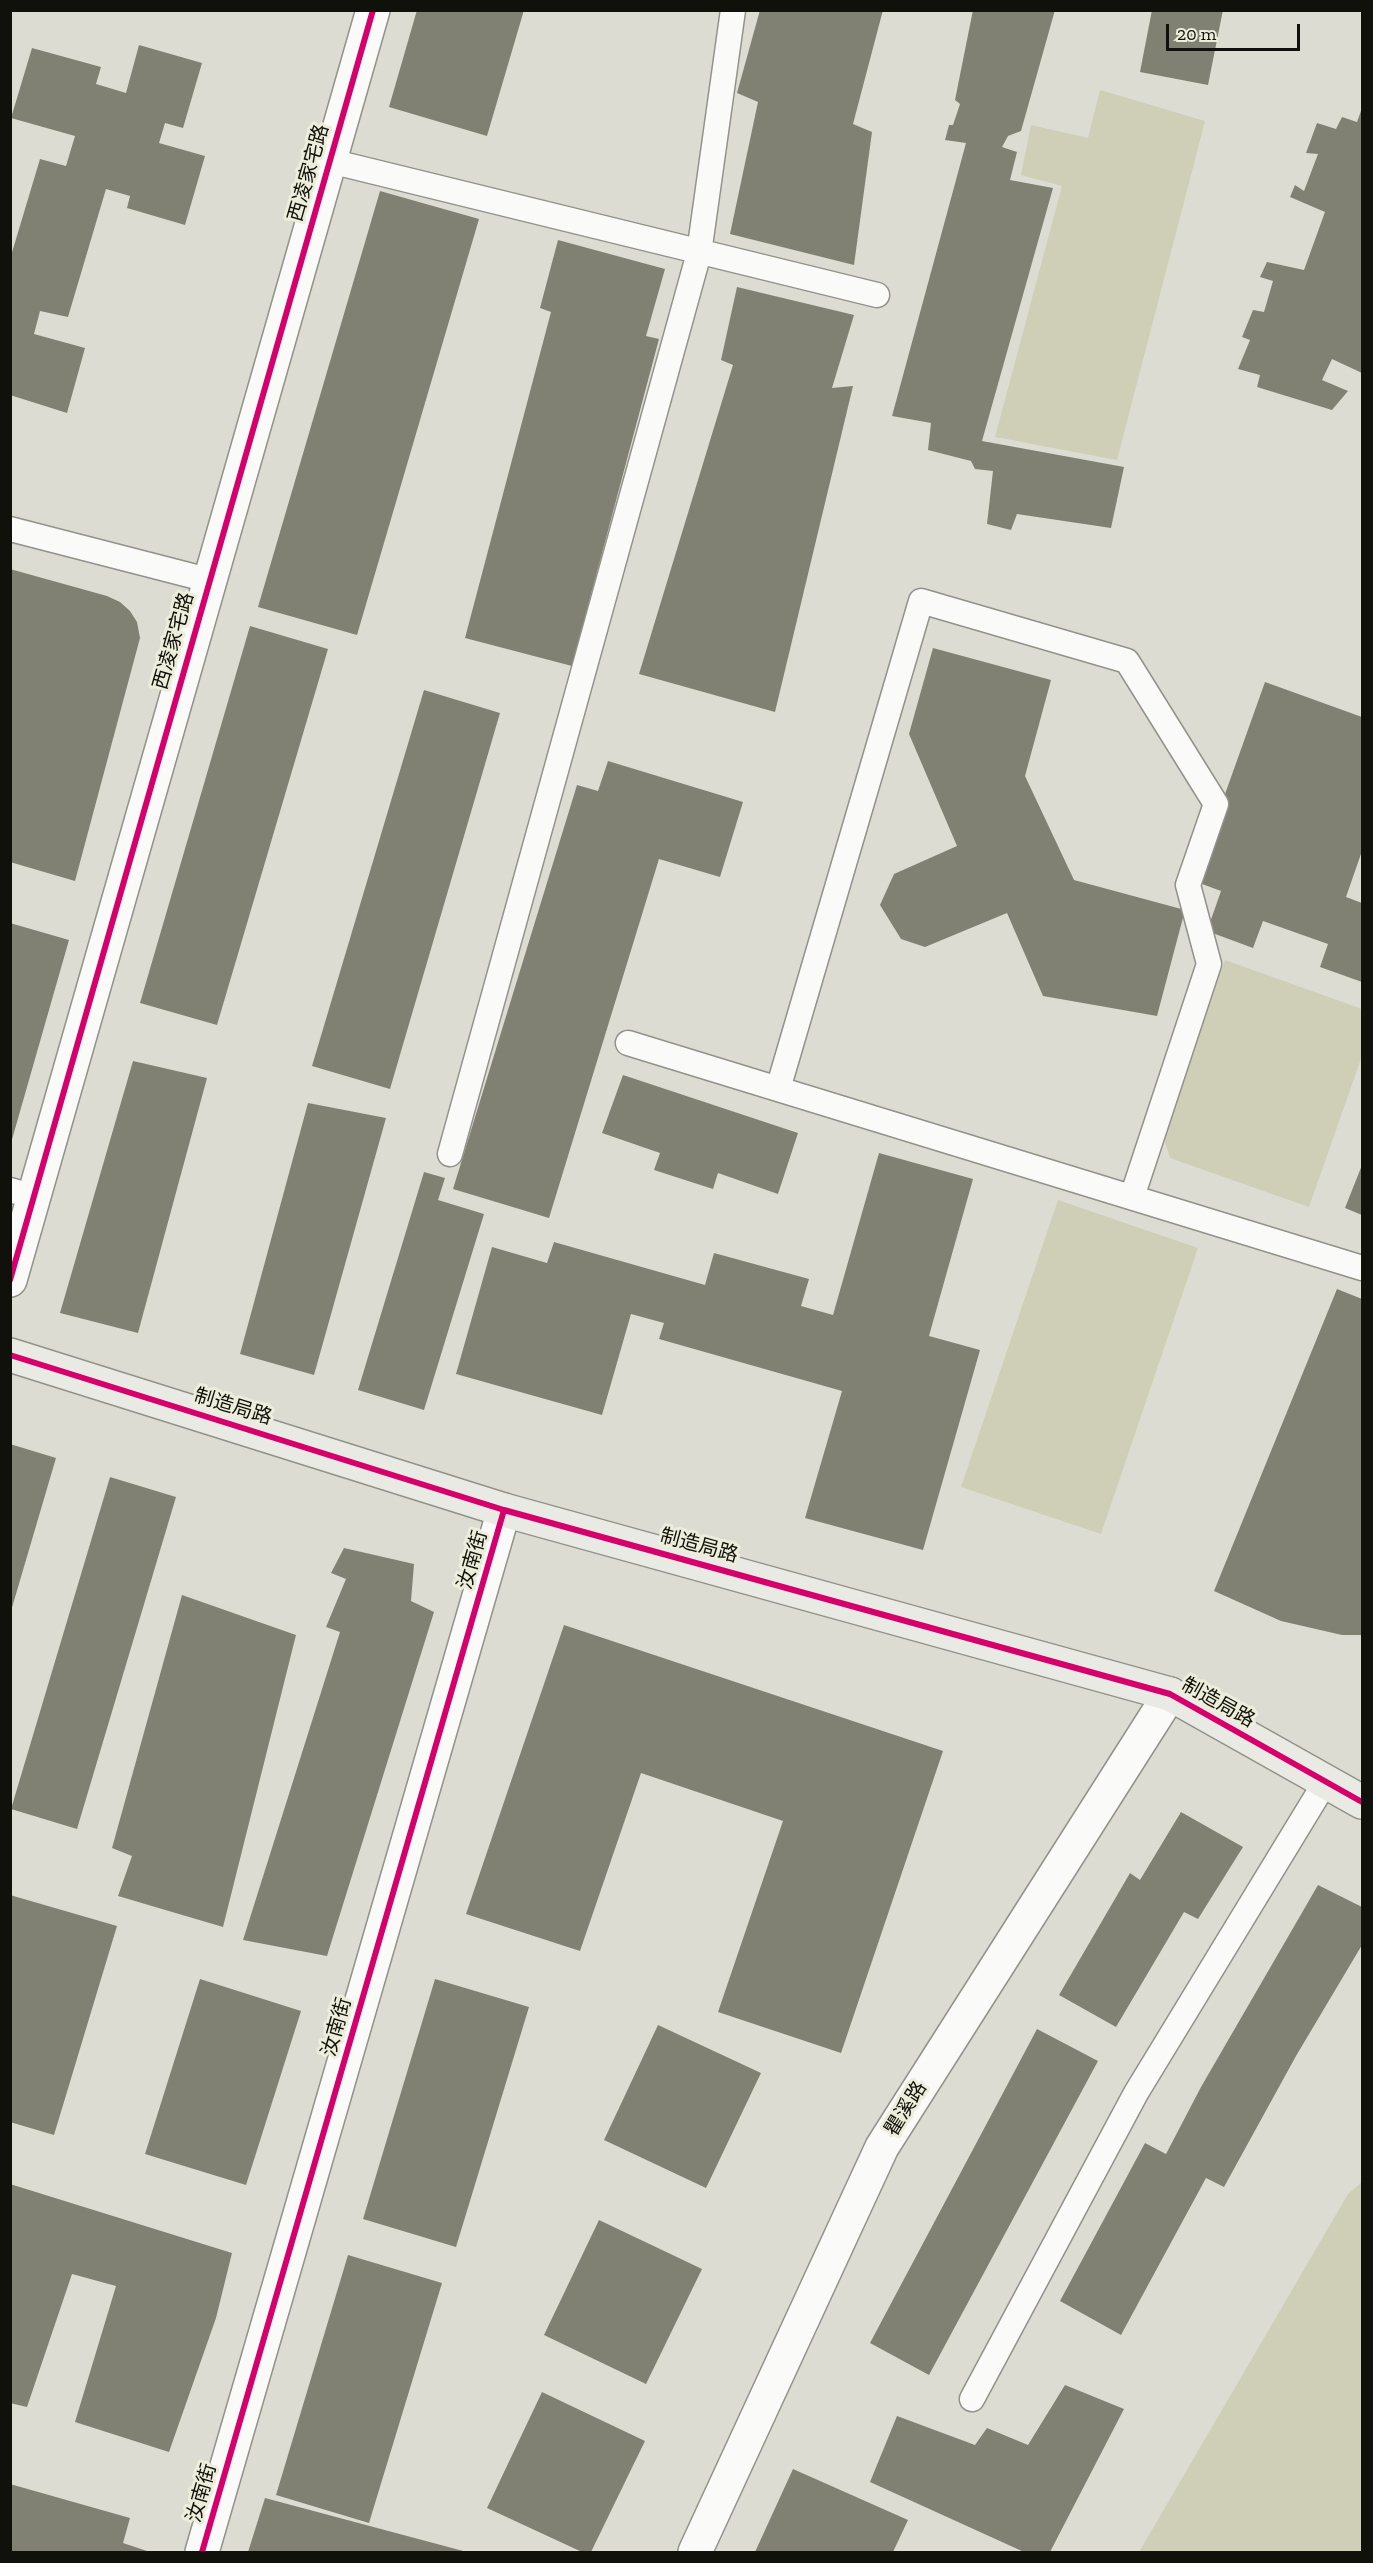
<!DOCTYPE html>
<meta charset="utf-8">
<style>
body{margin:0}
#map{position:relative;width:1373px;height:2563px;overflow:hidden;background:#dcdcd2;font-family:"Zilla Slab",serif}
canvas{display:block}
.frame{position:absolute;inset:0;border:12px solid #11110b;pointer-events:none}
.scale{position:absolute;left:1166px;top:24px;width:134px;height:27px;box-sizing:border-box;border:3px solid #11110b;border-top:0;padding-left:8px;font-size:18px;line-height:21px;white-space:nowrap;color:#11110b;-webkit-text-stroke:4px #ededdb;paint-order:stroke}
</style>
<div id="map">
<canvas width="1373" height="2563"></canvas>
<div class="frame"></div>
<div class="scale">20 m</div>
</div>
<script>
const context = document.querySelector('canvas').getContext('2d');
context.lineJoin = 'round';
function paint(path, color) {
  context.fillStyle = color;
  context.fill(path, 'evenodd');
}
function toPath(rows) {
  const path = new Path2D();
  for (const r of rows) {
    path.moveTo(r[0], r[1]);
    for (let i = 2; i < r.length; i += 2) path.lineTo(r[i], r[i + 1]);
  }
  return path;
}
function strokePath(path, color, width, dash) {
  context.strokeStyle = color;
  context.lineWidth = width;
  context.lineCap = dash ? 'butt' : 'round';
  context.setLineDash(dash || []);
  context.stroke(path);
}
function drawText(font, color, halo, rows, align = 'center') {
  context.font = font + ' "Zilla Slab","Noto Sans SC",serif';
  context.lineWidth = 6;
  context.setLineDash([]);
  context.textBaseline = 'middle';
  context.strokeStyle = halo;
  context.fillStyle = color;
  for (const [text, x, y, turn = 0] of rows) {
    context.save();
    context.translate(x, y);
    context.rotate((+turn || 0) * Math.PI / 180);
    context.textAlign = isNaN(turn) ? turn : align;
    if (halo) context.strokeText(text, 0, 0);
    context.fillText(text, 0, 0);
    context.restore();
  }
}
paint(toPath([
 [1100,90,1205,121,1117,460,995,437,1062,186,1021,175,1031,125,1088,138],
 [1225,960,1362,1009,1362,1056,1309,1207,1170,1158,1163,1135],
 [1058,1200,1198,1248,1101,1534,961,1487],
 [1362,2182,1362,2552,1139,2552,1348,2194]
]), '#cfcfb7');
paint(toPath([
 [417,10,524,10,487,136,389,107],
 [760,10,883,10,853,124,872,132,854,265,730,234,758,102,737,93],
 [973,10,1055,10,1021,131,1008,136,1002,147,1017,152,1010,180,1053,188,982,441,1124,467,1111,528,1017,514,1011,530,987,524,993,471,975,469,971,461,928,450,931,423,892,416,966,143,945,140,949,125,953,125,960,104,955,100],
 [1152,10,1223,10,1208,85,1140,72],
 [139,45,202,63,183,128,165,123,159,143,205,156,185,225,127,208,130,196,106,189,68,317,40,311,34,334,85,348,67,413,10,395,10,259,40,159,66,166,75,136,11,118,32,48,101,67,96,84,126,93],
 [1362,108,1362,373,1332,359,1322,380,1348,391,1332,410,1257,387,1260,375,1238,369,1250,340,1242,337,1253,310,1264,312,1273,281,1260,277,1267,262,1304,270,1325,212,1290,197,1295,185,1304,191,1318,154,1306,153,1317,123,1336,129,1342,117,1357,122],
 [380,191,479,219,357,635,258,607],
 [558,240,665,269,646,336,659,339,572,666,465,638,551,312,540,308],
 [737,287,854,315,832,388,853,386,775,712,639,674,733,365,721,360],
 [10,569,107,596,120,602,130,611,137,622,140,638,75,881,10,862],
 [250,626,328,649,217,1025,140,1003],
 [933,648,1051,680,1025,776,1074,880,1185,910,1157,1016,1043,996,1007,913,925,947,901,939,880,905,894,874,957,846,909,734],
 [1265,682,1362,717,1362,851,1346,897,1362,903,1362,982,1320,967,1328,944,1263,921,1253,948,1207,931,1221,891,1194,881],
 [424,690,500,713,390,1089,312,1066],
 [608,761,743,802,720,877,659,859,549,1218,453,1189,577,785,598,791],
 [10,923,69,940,11,1143,10,1143],
 [133,1061,207,1078,138,1333,60,1313],
 [623,1075,798,1133,778,1194,718,1173,713,1189,654,1170,660,1153,602,1133],
 [308,1103,386,1118,314,1375,240,1354],
 [879,1153,973,1179,929,1336,980,1350,923,1550,805,1518,842,1391,659,1339,664,1323,631,1314,602,1415,456,1374,492,1247,547,1263,554,1242,705,1285,714,1253,809,1279,801,1306,833,1315],
 [1362,1165,1362,1215,1345,1208],
 [424,1172,445,1178,438,1200,484,1214,424,1410,358,1390],
 [1337,1289,1362,1299,1362,1635,1342,1635,1281,1621,1214,1591],
 [10,1444,56,1458,11,1611,10,1611],
 [110,1477,176,1497,77,1829,11,1809],
 [344,1548,414,1564,411,1601,434,1612,327,1956,243,1940,340,1632,326,1627,346,1579,331,1573],
 [182,1595,296,1635,223,1927,118,1896,132,1856,112,1848],
 [564,1625,943,1751,841,2053,718,2012,783,1821,641,1773,580,1951,466,1914],
 [1181,1812,1243,1847,1198,1919,1184,1912,1116,2027,1059,1995,1130,1873,1140,1880],
 [1318,1885,1362,1907,1362,1945,1296,2056,1224,2187,1206,2178,1121,2335,1060,2301,1145,2143,1166,2154,1201,2087],
 [10,1895,117,1926,54,2135,10,2122],
 [200,1979,301,2011,246,2185,145,2154],
 [435,1979,529,2007,456,2247,363,2219],
 [658,2025,761,2073,706,2188,604,2140],
 [1037,2029,1098,2061,929,2375,870,2343],
 [10,2184,232,2253,216,2318,169,2452,75,2422,116,2286,72,2274,27,2407,10,2403],
 [599,2220,702,2269,646,2384,544,2335],
 [348,2255,442,2283,369,2523,276,2495],
 [1065,2385,1124,2409,1050,2552,1024,2552,870,2482,897,2416,975,2445,987,2428,1028,2445],
 [542,2392,645,2441,591,2552,582,2552,487,2508],
 [793,2469,908,2520,893,2552,755,2552],
 [10,2484,130,2518,123,2543,147,2551,147,2552,10,2552],
 [265,2498,467,2552,248,2552]
]), '#818173');
const lane = toPath([
 [330,161,877,295],
 [10,529,208,580],
 [628,1043,1362,1268],
 [778,1089,921,601,1127,661,1216,804,1188,885,1209,964,1132,1197],
 [450,1154,699,253,733,10],
 [10,1190,34,1197],
 [972,2399,1136,2093,1326,1781]
]);
const street = toPath([
 [10,1280,373,10],
 [202,2552,504,1510],
 [695,2552,882,2147,1170,1694]
]);
const secondary = toPath([
 [10,1355,504,1510,1170,1694,1362,1802]
]);
strokePath(lane, '#92928a', 27);
strokePath(street, '#92928a', 36);
strokePath(secondary, '#92928a', 36);
strokePath(lane, '#fafaf8', 24);
strokePath(street, '#fafaf8', 33);
strokePath(secondary, '#eaeae4', 33);
strokePath(toPath([
 [10,1280,373,10],
 [10,1355,504,1510,1170,1694,1362,1802],
 [202,2552,504,1510]
]), '#d6006c', 6);
drawText('20px', '#11110b', '#ededdb', [
 ["西凌家宅路",309,173,-74],
 ["西凌家宅路",174,641,-74],
 ["制造局路",233,1407,17],
 ["制造局路",699,1546,15],
 ["汝南街",473,1560,-74],
 ["制造局路",1218,1703,29],
 ["汝南街",337,2027,-74],
 ["瞿溪路",906,2109,-58],
 ["汝南街",202,2493,-74]
]);
</script>
